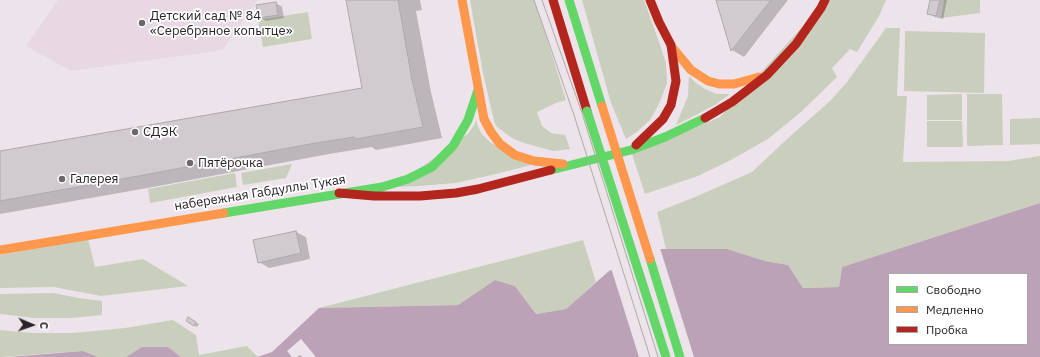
<!DOCTYPE html>
<meta charset="utf-8">
<style>
body{margin:0}
#map{position:relative;width:1040px;height:357px;overflow:hidden;background:#ece4ea;font-family:"IBM Plex Sans",sans-serif}
canvas{display:block}
.legend{position:absolute;left:888px;top:273px;width:140px;height:72px;box-sizing:border-box;background:#fff;border:1px solid #a9a7a9;margin:0;padding:5px 7px;list-style:none;font-size:12px;color:#292428}
.legend li{display:flex;align-items:center;gap:8px;height:20px}
.legend b{width:20px;border:1px solid #a9a7a9}
.north{position:absolute;left:12px;top:305px;width:40px;height:40px;-webkit-text-stroke:3px #fff;paint-order:stroke;rotate:92deg;font-size:11px;font-weight:700;line-height:16px;text-align:center;color:#292428}
.north::after{content:'';display:block;margin:auto;width:14px;height:18px;background:#292428;clip-path:polygon(50% 0,100% 100%,50% 72%,0 100%)}
</style>
<div id="map">
<canvas width="1040" height="357"></canvas>
<ul class="legend">
<li><b style="height:5px;background:#63d668"></b>Свободно</li>
<li><b style="height:5px;background:#ff974d"></b>Медленно</li>
<li><b style="height:5px;background:#b3261e"></b>Пробка</li>
</ul>
<div class="north">С</div>
</div>
<script>
const context = document.querySelector('canvas').getContext('2d');
context.lineJoin = 'round';
function paint(path, color) {
  context.fillStyle = color;
  context.fill(path, 'evenodd');
}
function toPath(rows) {
  const path = new Path2D();
  for (const r of rows) {
    path.moveTo(r[0], r[1]);
    for (let i = 2; i < r.length; i += 2) path.lineTo(r[i], r[i + 1]);
  }
  return path;
}
function strokePath(path, color, width, dash) {
  context.strokeStyle = color;
  context.lineWidth = width;
  context.lineCap = dash ? 'butt' : 'round';
  context.setLineDash(dash || []);
  context.stroke(path);
}
function drawText(font, color, halo, rows, align = 'center') {
  context.font = font + ' "IBM Plex Sans",sans-serif';
  context.lineWidth = 3.5;
  context.setLineDash([]);
  context.textBaseline = 'middle';
  context.strokeStyle = halo;
  context.fillStyle = color;
  for (const [text, x, y, turn = 0] of rows) {
    context.save();
    context.translate(x, y);
    context.rotate((+turn || 0) * Math.PI / 180);
    context.textAlign = isNaN(turn) ? turn : align;
    if (halo) context.strokeText(text, 0, 0);
    context.fillText(text, 0, 0);
    context.restore();
  }
}
paint(toPath([
 [58,0,258,0,223,49,216,51,71,71,26,46]
]), '#e7d8e3');
paint(toPath([
 [470,0,534,0,542,23,566,100,556,103,537,112,542,126,551,133,565,135,570,149,553,151,524,143,512,138,496,126,494,121,483,73],
 [582,0,644,0,659,42,666,63,667,83,660,102,650,120,638,131,626,139,611,103],
 [827,0,886,0,879,16,857,52,850,49,832,68,837,77,801,112,768,139,731,160,698,176,645,194,632,154,720,117],
 [944,0,980,0,980,13,941,18],
 [308,12,312,39,263,47,258,20],
 [886,28,900,28,897,96,907,96,903,162,1008,161,1040,156,1040,203,842,267,839,287,803,288,788,265,765,261,727,249,666,249,657,212,695,197,752,172,786,140,830,101,847,82],
 [905,31,985,33,984,93,904,91],
 [689,76,696,83,705,89,717,94,730,94,715,105,676,125,688,96],
 [962,94,962,120,927,120,927,95],
 [967,94,1002,94,1003,145,967,146],
 [1040,118,1040,144,1010,145,1010,119],
 [477,120,477,124,481,133,491,143,535,164,500,173,456,183,419,186,394,187,469,133],
 [927,121,962,121,963,147,927,147],
 [292,164,286,178,243,185,241,173],
 [235,173,237,187,150,203,148,189],
 [88,239,95,267,143,259,188,286,101,296,54,287,0,288,0,255],
 [583,240,596,282,566,309,536,314,515,286,495,280,458,305,319,308],
 [53,293,79,298,102,301,102,315,72,318,35,318,0,314,0,294],
 [173,320,196,335,199,355,247,346,258,357,181,357,168,347,143,347,126,357,98,357,83,351,0,357,0,330,32,333,73,333,125,328]
]), '#cacfbd');
paint(toPath([
 [1040,203,1040,357,257,357,272,352,319,308,458,305,495,280,515,286,536,314,566,309,609,271,660,249,727,249,765,261,788,265,803,288,839,287,842,267],
 [889,274,1027,274,1027,344,889,344],
 [142,347,168,347,181,357,126,357],
 [83,351,98,357,9,357]
]), '#bca2b6');
paint(toPath([
 [660,248,694,357,639,357,611,268],
 [301,339,316,357,302,357,300,355,297,357,292,357,287,351]
]), '#ece4ea');
paint(toPath([
 [347,0,420,0,422,10,416,11,431,92,442,138,376,150,372,147,329,154,153,187,0,214,0,152,363,88],
 [718,0,788,0,744,57,732,50],
 [931,0,947,0,943,19,935,17,928,13],
 [276,3,282,7,284,18,266,21,259,17],
 [296,232,306,237,310,259,269,268,259,262],
 [189,318,199,324,197,327,187,321]
]), '#0003');
const building = toPath([
 [346,0,399,0,398,0,412,80,423,127,356,139,354,137,310,144,133,177,0,201,0,151,362,88,346,0],
 [716,0,771,0,731,51,716,0],
 [930,0,940,0,936,16,927,14,930,0],
 [276,2,278,15,258,18,256,5,276,2],
 [296,231,301,253,258,263,253,240,296,231],
 [188,317,196,322,194,326,186,321,188,317]
]);
paint(building, '#d1cbd0');
strokePath(building, '#aea8ad', 1);
strokePath(toPath([
 [569,0,602,106],
 [551,170,631,150,665,137,705,118],
 [224,213,382,187,408,179,432,167,453,146,468,120,478,90]
]), '#63d668', 9);
strokePath(toPath([
 [462,0,484,119,491,132,500,144,515,155,534,161,563,164],
 [671,46,691,70,708,81,719,84,734,84,759,77],
 [0,250,224,213]
]), '#ff974d', 9);
strokePath(toPath([
 [553,0,587,111],
 [705,118,732,102,767,75,796,44,821,8,825,0],
 [636,145,663,119,671,105,676,81,671,45,659,22,650,0],
 [339,193,374,196,420,196,456,193,478,189,551,170]
]), '#b3261e', 9);
strokePath(toPath([
 [534,0,574,115,650,357],
 [542,0,582,113,658,357]
]), '#adaaaa', 1);
strokePath(toPath([
 [587,111,666,357],
 [650,259,680,357]
]), '#63d668', 9);
strokePath(toPath([
 [602,106,650,259]
]), '#ff974d', 9);
for (const [x, y, r, color] of [
 [142,23,4,"#6d676c"],
 [135,132,4,"#6d676c"],
 [190,163,4,"#6d676c"],
 [62,179,4,"#6d676c"]
]) {
  const dot = new Path2D();
  dot.arc(x, y, r, 0, 2 * Math.PI);
  context.fillStyle = color;
  context.fill(dot);
  strokePath(dot, '#fff', 1.5);
}
drawText('13px', '#292428', '#fff', [
 ["Детский сад № 84",150,16],
 ["«Серебряное копытце»",150,31],
 ["СДЭК",143,132],
 ["Пятёрочка",198,163],
 ["Галерея",70,179]
], 'left');
drawText('13px', '#292428', '#fff', [
 ["набережная Габдуллы Тукая",260,193,-9]
]);
</script>
